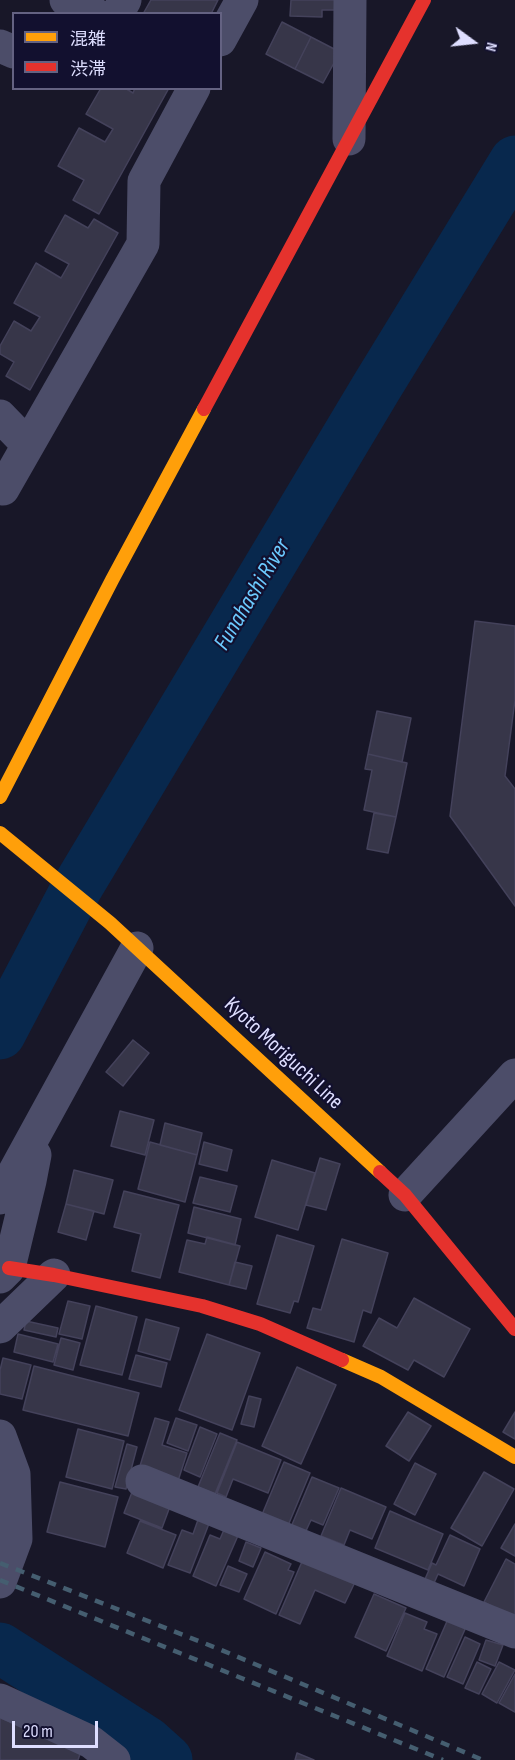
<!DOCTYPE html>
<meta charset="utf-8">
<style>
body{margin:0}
#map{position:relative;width:515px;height:1760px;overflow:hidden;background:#181728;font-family:"Sofia Sans Condensed","Noto Sans JP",sans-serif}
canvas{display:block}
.legend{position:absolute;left:12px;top:12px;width:210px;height:78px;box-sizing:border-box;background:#12102f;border:2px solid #646282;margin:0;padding:8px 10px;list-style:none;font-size:18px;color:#dedeff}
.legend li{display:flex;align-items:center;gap:12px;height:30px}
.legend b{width:30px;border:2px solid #646282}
.north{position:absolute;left:443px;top:12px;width:60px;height:60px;-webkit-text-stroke:4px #12102f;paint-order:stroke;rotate:105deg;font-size:16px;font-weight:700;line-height:24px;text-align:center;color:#dedeff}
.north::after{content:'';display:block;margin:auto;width:21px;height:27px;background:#dedeff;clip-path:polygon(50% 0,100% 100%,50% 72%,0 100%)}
.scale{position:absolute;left:12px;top:1721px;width:86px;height:27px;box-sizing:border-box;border:3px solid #dedeff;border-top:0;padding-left:8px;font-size:18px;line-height:21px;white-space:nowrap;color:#dedeff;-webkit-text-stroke:4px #12102f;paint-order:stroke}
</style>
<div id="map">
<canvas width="515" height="1760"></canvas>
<ul class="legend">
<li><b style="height:8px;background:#ff9f0a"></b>混雑</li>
<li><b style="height:8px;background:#e5322d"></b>渋滞</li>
</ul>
<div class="north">N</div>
<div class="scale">20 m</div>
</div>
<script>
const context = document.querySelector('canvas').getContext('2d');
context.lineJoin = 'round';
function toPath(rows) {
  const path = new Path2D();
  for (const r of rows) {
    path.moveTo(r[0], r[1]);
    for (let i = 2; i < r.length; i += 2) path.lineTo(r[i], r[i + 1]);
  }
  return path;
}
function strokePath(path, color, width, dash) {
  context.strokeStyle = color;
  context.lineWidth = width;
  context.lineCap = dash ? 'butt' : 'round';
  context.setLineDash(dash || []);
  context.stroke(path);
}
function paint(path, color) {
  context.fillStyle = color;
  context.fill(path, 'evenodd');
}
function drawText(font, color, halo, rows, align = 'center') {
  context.font = font + ' "Sofia Sans Condensed",sans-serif';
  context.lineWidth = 4.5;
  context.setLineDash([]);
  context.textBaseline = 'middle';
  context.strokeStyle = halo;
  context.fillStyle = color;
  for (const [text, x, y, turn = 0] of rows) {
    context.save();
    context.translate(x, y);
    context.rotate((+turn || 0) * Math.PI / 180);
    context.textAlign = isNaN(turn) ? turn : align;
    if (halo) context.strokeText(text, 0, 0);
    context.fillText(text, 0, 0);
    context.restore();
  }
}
strokePath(toPath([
 [0,1034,75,891,376,388,515,161],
 [0,1648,147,1742,167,1760]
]), '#08284d', 51);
const building = toPath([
 [151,0,218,0,211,14,143,14,151,0],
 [291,0,336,0,336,10,322,10,322,17,290,16,291,0],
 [282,22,311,37,295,69,266,54,282,22],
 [311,37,340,52,323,83,295,69,311,37],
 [101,88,125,88,133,93,135,88,169,88,99,214,73,200,84,180,58,166,79,128,105,142,113,129,86,114,101,88],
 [65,215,88,228,94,219,118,233,30,390,6,376,14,362,0,354,0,346,14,321,31,331,40,317,14,303,36,263,61,278,69,264,45,251,65,215],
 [475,621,515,626,515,700,505,776,515,789,515,906,450,816,475,621],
 [377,711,411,718,402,762,368,754,377,711],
 [368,754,407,763,396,817,364,810,372,770,365,769,368,754],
 [374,813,396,817,388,853,367,849,374,813],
 [133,1040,149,1053,123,1086,106,1072,133,1040],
 [120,1111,154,1120,145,1155,111,1146,120,1111],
 [165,1123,202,1133,197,1155,160,1145,165,1123],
 [150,1142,197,1155,185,1202,138,1189,150,1142],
 [204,1142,232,1150,227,1171,199,1164,204,1142],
 [320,1158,340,1164,326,1210,306,1205,320,1158],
 [272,1160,315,1173,298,1230,255,1217,272,1160],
 [74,1170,113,1180,104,1214,66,1204,74,1170],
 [200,1177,237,1186,230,1212,193,1203,200,1177],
 [124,1191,179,1205,160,1278,132,1271,141,1234,114,1227,124,1191],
 [66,1204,94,1211,86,1240,58,1232,66,1204],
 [194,1207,241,1219,235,1245,188,1233,194,1207],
 [277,1235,314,1246,298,1302,294,1301,290,1313,257,1304,277,1235],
 [207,1237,240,1246,229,1285,179,1272,187,1240,205,1244,207,1237],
 [342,1239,388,1253,371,1313,363,1310,354,1342,307,1328,313,1308,321,1310,342,1239],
 [235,1262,252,1266,246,1289,229,1285,235,1262],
 [414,1298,470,1329,444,1377,414,1360,408,1370,363,1346,379,1318,397,1328,414,1298],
 [68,1301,90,1306,82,1339,59,1334,68,1301],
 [96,1306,137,1317,122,1375,80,1365,96,1306],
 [146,1319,179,1328,170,1360,138,1351,146,1319],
 [26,1321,58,1328,56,1337,24,1330,26,1321],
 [18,1334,58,1344,53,1362,14,1352,18,1334],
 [207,1334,260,1353,232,1430,179,1410,207,1334],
 [61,1338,80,1343,73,1370,54,1365,61,1338],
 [136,1355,167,1363,161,1387,129,1379,136,1355],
 [3,1358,31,1365,22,1399,0,1394,0,1370,3,1358],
 [34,1366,139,1393,128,1436,23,1410,34,1366],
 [297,1367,336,1385,301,1464,262,1446,297,1367],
 [249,1396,261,1399,254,1427,241,1424,249,1396],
 [408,1412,431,1426,409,1461,386,1446,408,1412],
 [515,1412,515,1439,503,1432,515,1412],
 [155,1418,169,1422,162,1445,187,1453,178,1481,139,1469,155,1418],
 [176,1418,197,1425,188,1451,167,1443,176,1418],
 [200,1427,217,1434,200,1477,184,1470,200,1427],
 [78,1429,124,1441,112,1489,66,1477,78,1429],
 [220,1433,237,1440,215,1494,198,1487,220,1433],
 [237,1442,281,1460,268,1493,233,1479,226,1497,217,1493,237,1442],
 [127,1444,137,1447,126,1489,115,1487,127,1444],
 [284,1462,310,1473,287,1528,261,1517,284,1462],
 [415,1463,436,1474,415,1515,394,1504,415,1463],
 [484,1472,514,1489,482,1546,451,1528,484,1472],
 [312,1477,339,1488,323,1525,311,1520,305,1533,291,1527,312,1477],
 [60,1482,118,1497,105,1547,47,1532,60,1482],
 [134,1487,172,1501,162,1528,124,1513,134,1487],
 [341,1488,386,1507,372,1539,350,1530,344,1545,321,1536,341,1488],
 [390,1511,443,1534,428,1570,375,1548,390,1511],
 [199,1517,210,1521,190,1573,168,1565,182,1530,193,1534,199,1517],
 [140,1521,176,1535,163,1568,127,1553,140,1521],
 [515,1524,515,1556,501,1548,515,1524],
 [226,1525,240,1531,216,1586,193,1576,210,1535,220,1539,226,1525],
 [450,1535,480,1549,464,1586,438,1574,431,1590,422,1586,432,1563,436,1565,450,1535],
 [246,1542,261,1548,253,1567,239,1561,246,1542],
 [265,1552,291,1564,288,1570,294,1572,276,1614,244,1599,265,1552],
 [304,1557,356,1580,345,1603,315,1590,300,1624,279,1615,304,1557],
 [506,1559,515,1564,515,1619,484,1602,506,1559],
 [228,1566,247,1574,239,1592,220,1585,228,1566],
 [374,1594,406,1608,386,1651,355,1637,374,1594],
 [405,1613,427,1622,424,1629,437,1634,422,1671,387,1656,405,1613],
 [448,1619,466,1627,444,1677,426,1669,448,1619],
 [465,1637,480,1644,463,1684,447,1677,465,1637],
 [486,1640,503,1645,495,1666,479,1660,486,1640],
 [477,1662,491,1669,479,1694,465,1688,477,1662],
 [499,1662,515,1670,497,1703,482,1694,499,1662],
 [515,1674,515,1712,499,1703,515,1674],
 [0,1718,82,1748,78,1760,0,1760,0,1718],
 [297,1753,314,1760,295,1760,297,1753]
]);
paint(building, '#373649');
strokePath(building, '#44425b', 1.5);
strokePath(toPath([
 [66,0,95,14],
 [117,14,125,0],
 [220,40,242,0],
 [0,46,14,52],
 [349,139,350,0],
 [0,416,28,445],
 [0,486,3,489,143,244,144,181,194,88],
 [405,1195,515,1075],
 [0,1198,137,948],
 [0,1277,9,1268,30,1181,35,1155],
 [0,1327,54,1275],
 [0,1436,14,1474,16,1539,0,1582],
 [142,1481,515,1632],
 [0,1700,91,1742,114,1760]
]), '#4c4d69', 33);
strokePath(toPath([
 [0,797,112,580,204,409],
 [0,833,110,923,380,1172],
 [342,1360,381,1377,515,1457]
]), '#ff9f0a', 14);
strokePath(toPath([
 [204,409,424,0],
 [380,1172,405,1195,515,1329],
 [9,1268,54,1275,202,1306,260,1324,342,1360]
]), '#e5322d', 14);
strokePath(toPath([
 [0,1563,219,1649,483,1760],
 [0,1580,443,1760]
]), '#455e70', 4.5, [9, 8]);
drawText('22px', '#dedeff', '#12102f', [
 ["Kyoto Moriguchi Line",283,1054,43]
]);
drawText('italic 24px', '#6ccaff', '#12102f', [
 ["Funahashi River",253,595,-59]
]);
</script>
